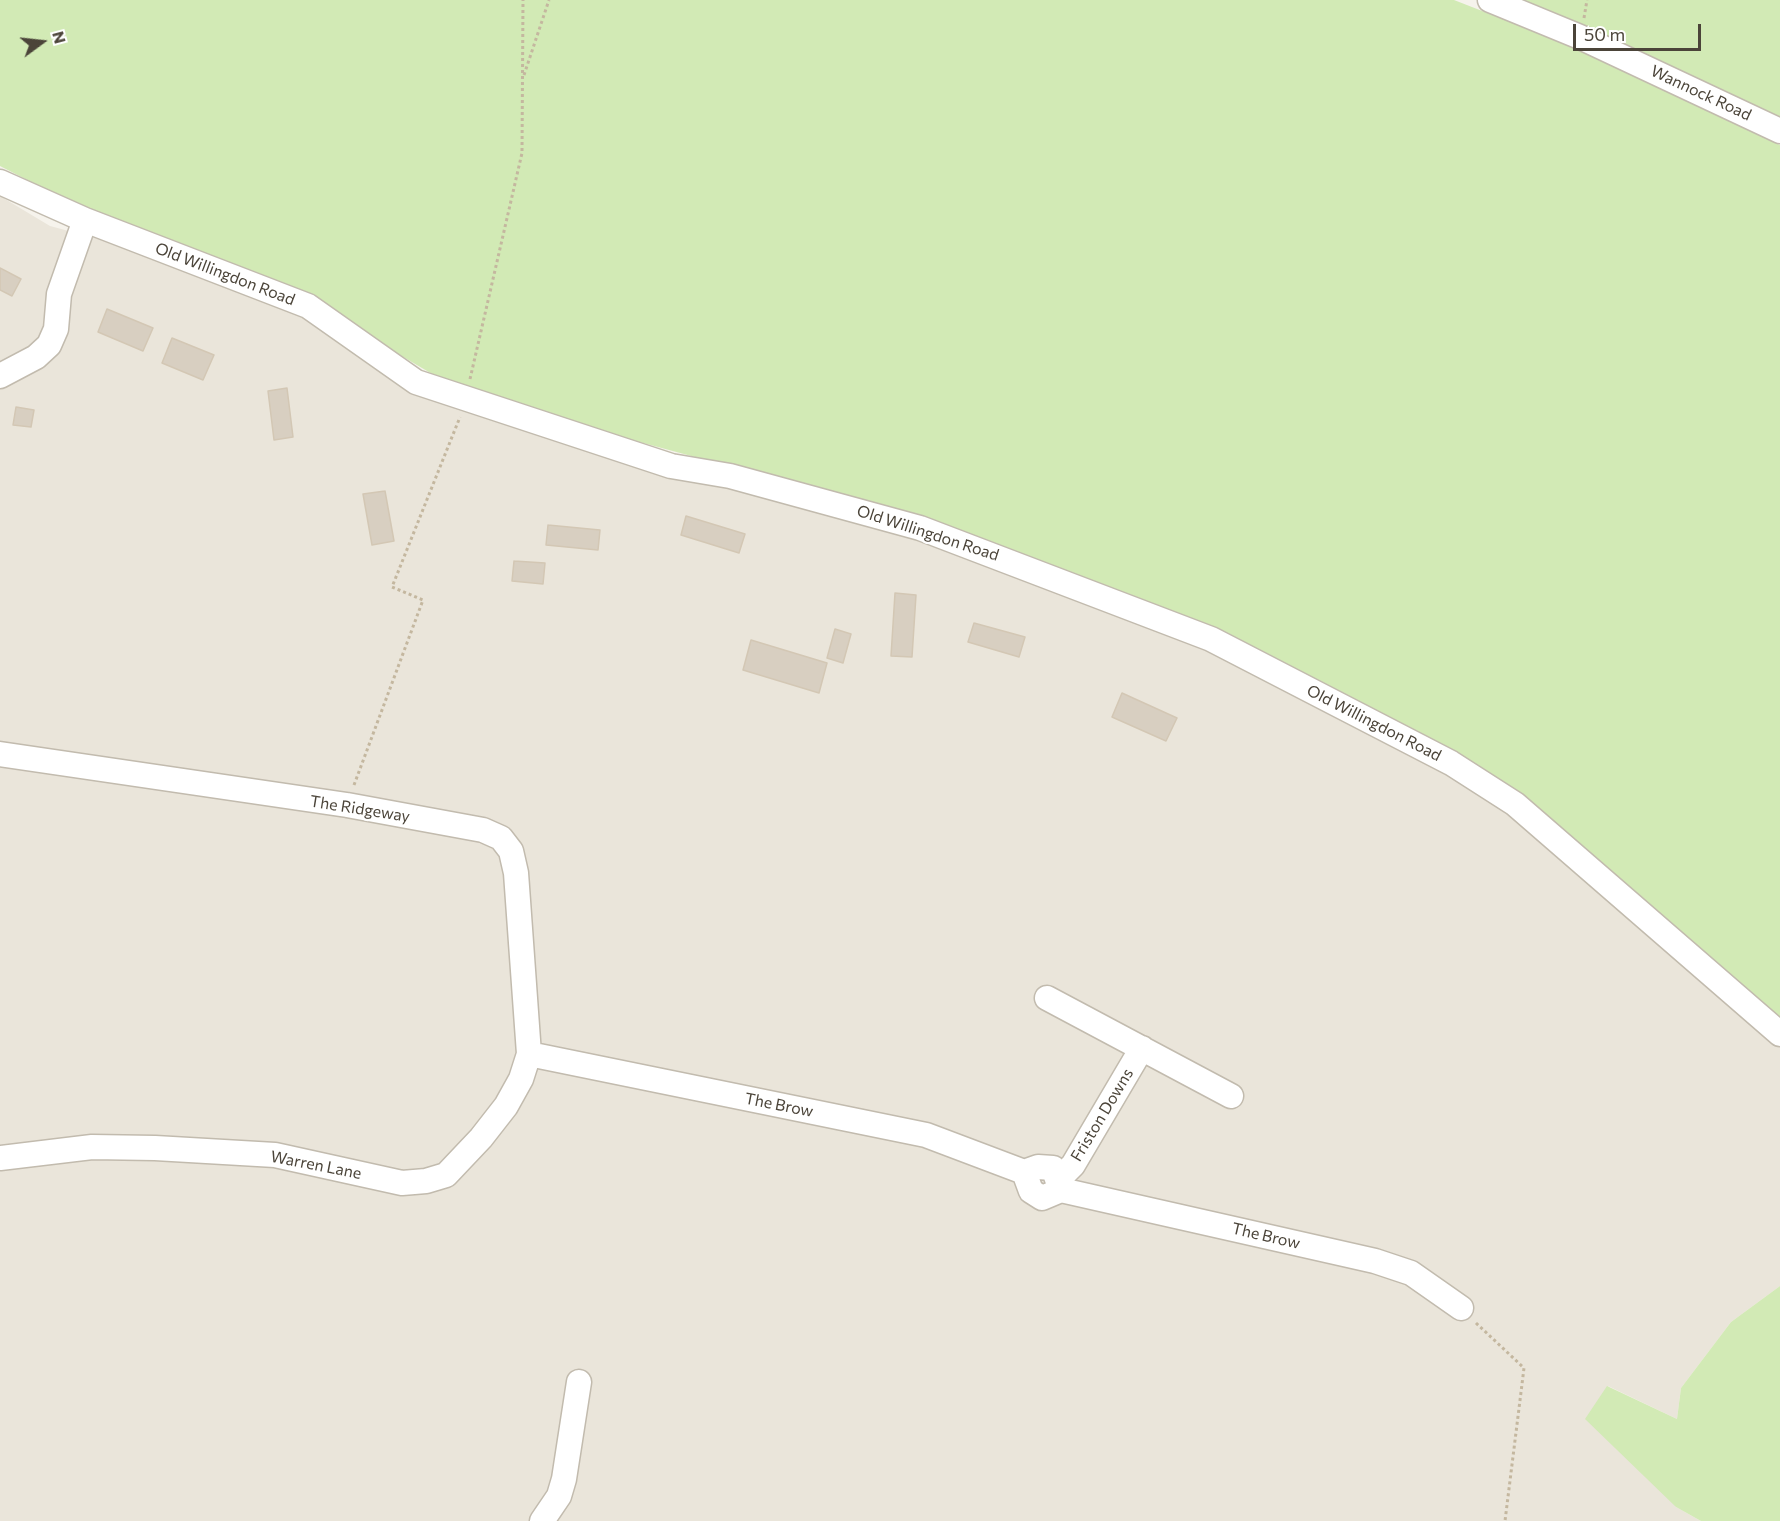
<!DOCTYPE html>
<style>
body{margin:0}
#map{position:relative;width:1780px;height:1521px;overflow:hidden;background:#f6f3ec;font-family:Commissioner,sans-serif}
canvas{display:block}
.north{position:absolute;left:12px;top:12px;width:60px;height:60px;-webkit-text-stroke:4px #fff;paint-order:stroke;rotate:75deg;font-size:16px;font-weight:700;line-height:24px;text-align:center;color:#4b4439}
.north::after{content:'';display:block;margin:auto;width:21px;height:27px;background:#4b4439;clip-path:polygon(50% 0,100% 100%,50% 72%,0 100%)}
.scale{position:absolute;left:1573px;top:24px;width:128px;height:27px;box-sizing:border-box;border:3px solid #4b4439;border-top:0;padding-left:8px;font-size:18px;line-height:21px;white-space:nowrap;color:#4b4439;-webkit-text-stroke:4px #fff;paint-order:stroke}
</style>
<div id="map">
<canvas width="1780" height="1521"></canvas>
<div class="north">N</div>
<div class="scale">50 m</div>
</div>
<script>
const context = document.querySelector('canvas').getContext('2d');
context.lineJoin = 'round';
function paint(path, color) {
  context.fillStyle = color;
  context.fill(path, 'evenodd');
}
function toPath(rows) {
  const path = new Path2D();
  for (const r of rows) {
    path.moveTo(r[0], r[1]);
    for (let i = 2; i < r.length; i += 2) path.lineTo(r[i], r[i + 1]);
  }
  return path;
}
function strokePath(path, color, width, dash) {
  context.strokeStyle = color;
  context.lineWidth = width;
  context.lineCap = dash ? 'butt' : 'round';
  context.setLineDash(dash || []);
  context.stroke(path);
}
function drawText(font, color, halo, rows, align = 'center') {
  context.font = font + ' Commissioner,sans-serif';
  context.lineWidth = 4.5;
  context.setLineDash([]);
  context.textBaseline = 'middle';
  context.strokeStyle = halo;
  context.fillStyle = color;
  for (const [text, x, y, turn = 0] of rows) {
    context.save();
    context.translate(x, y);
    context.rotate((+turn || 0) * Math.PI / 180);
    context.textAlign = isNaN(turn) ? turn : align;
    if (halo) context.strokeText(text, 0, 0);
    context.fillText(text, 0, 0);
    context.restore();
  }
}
paint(toPath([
 [0,196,50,226,271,285,391,363,679,457,883,508,1157,605,1287,665,1456,753,1780,1022,1780,1286,1731,1322,1681,1388,1677,1419,1608,1386,1676,1507,1701,1521,0,1521]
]), '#eae5da');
paint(toPath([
 [0,0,1454,0,1590,53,1780,145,1780,1022,1456,753,1287,665,1157,605,883,508,481,399,439,378,320,308,43,188,0,166],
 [1505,0,1780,0,1780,119],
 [1780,1286,1780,1521,1701,1521,1676,1507,1585,1419,1607,1386,1677,1419,1681,1388,1731,1322]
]), '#d2eab5');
const building = toPath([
 [0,268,21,279,12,296,0,290,0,268],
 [107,309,153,328,143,351,98,332,107,309],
 [172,338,214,355,203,380,162,363,172,338],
 [287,388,293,437,274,440,268,391,287,388],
 [16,407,34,410,31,427,13,425,16,407],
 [385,491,394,541,372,545,363,494,385,491],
 [686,516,745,534,739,553,681,535,686,516],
 [548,525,600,530,598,550,546,545,548,525],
 [514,561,545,563,543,584,512,581,514,561],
 [895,593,916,595,912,657,891,656,895,593],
 [974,623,1025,637,1019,657,968,642,974,623],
 [835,629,851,634,843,663,827,658,835,629],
 [751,640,827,663,819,693,743,670,751,640],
 [1122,693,1177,718,1166,741,1112,717,1122,693]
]);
paint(building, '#d8cfc1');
strokePath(building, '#d3c7b4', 1.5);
const minor = toPath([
 [1490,0,1580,37,1780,131],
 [0,182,85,220,308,306,416,382,671,466,730,476,920,528,1211,639,1451,763,1515,804,1780,1034],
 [0,376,36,357,49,345,56,329,59,294,85,220],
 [0,754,347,805,483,830,501,838,511,851,516,873,529,1054,521,1079,506,1106,481,1138,446,1175,426,1181,402,1183,275,1155,155,1148,92,1147,0,1158],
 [1047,998,1231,1096],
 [529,1054,926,1135,1024,1172,1038,1167,1053,1168,1061,1190,1375,1261,1411,1273,1461,1308],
 [1024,1172,1031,1191,1042,1198,1061,1190],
 [1059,1179,1073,1165,1142,1048],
 [542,1521,559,1496,564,1479,579,1382]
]);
strokePath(minor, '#c2bbae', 27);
strokePath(toPath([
 [1584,18,1587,0],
 [524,75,549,0],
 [470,379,522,153,523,0],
 [354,785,423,600,392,587,460,417],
 [1476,1323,1524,1368,1505,1521]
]), '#c4b79f', 3, [3, 3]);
strokePath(minor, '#fff', 24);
drawText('16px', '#4b4439', '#fff', [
 ["Wannock Road",1701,93,25],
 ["Old Willingdon Road",225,274,21],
 ["Old Willingdon Road",928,533,18],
 ["Old Willingdon Road",1374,723,27],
 ["The Ridgeway",360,809,9],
 ["The Brow",779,1105,11],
 ["Friston Downs",1102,1115,-59],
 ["Warren Lane",316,1165,11],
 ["The Brow",1266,1236,13]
]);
</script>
